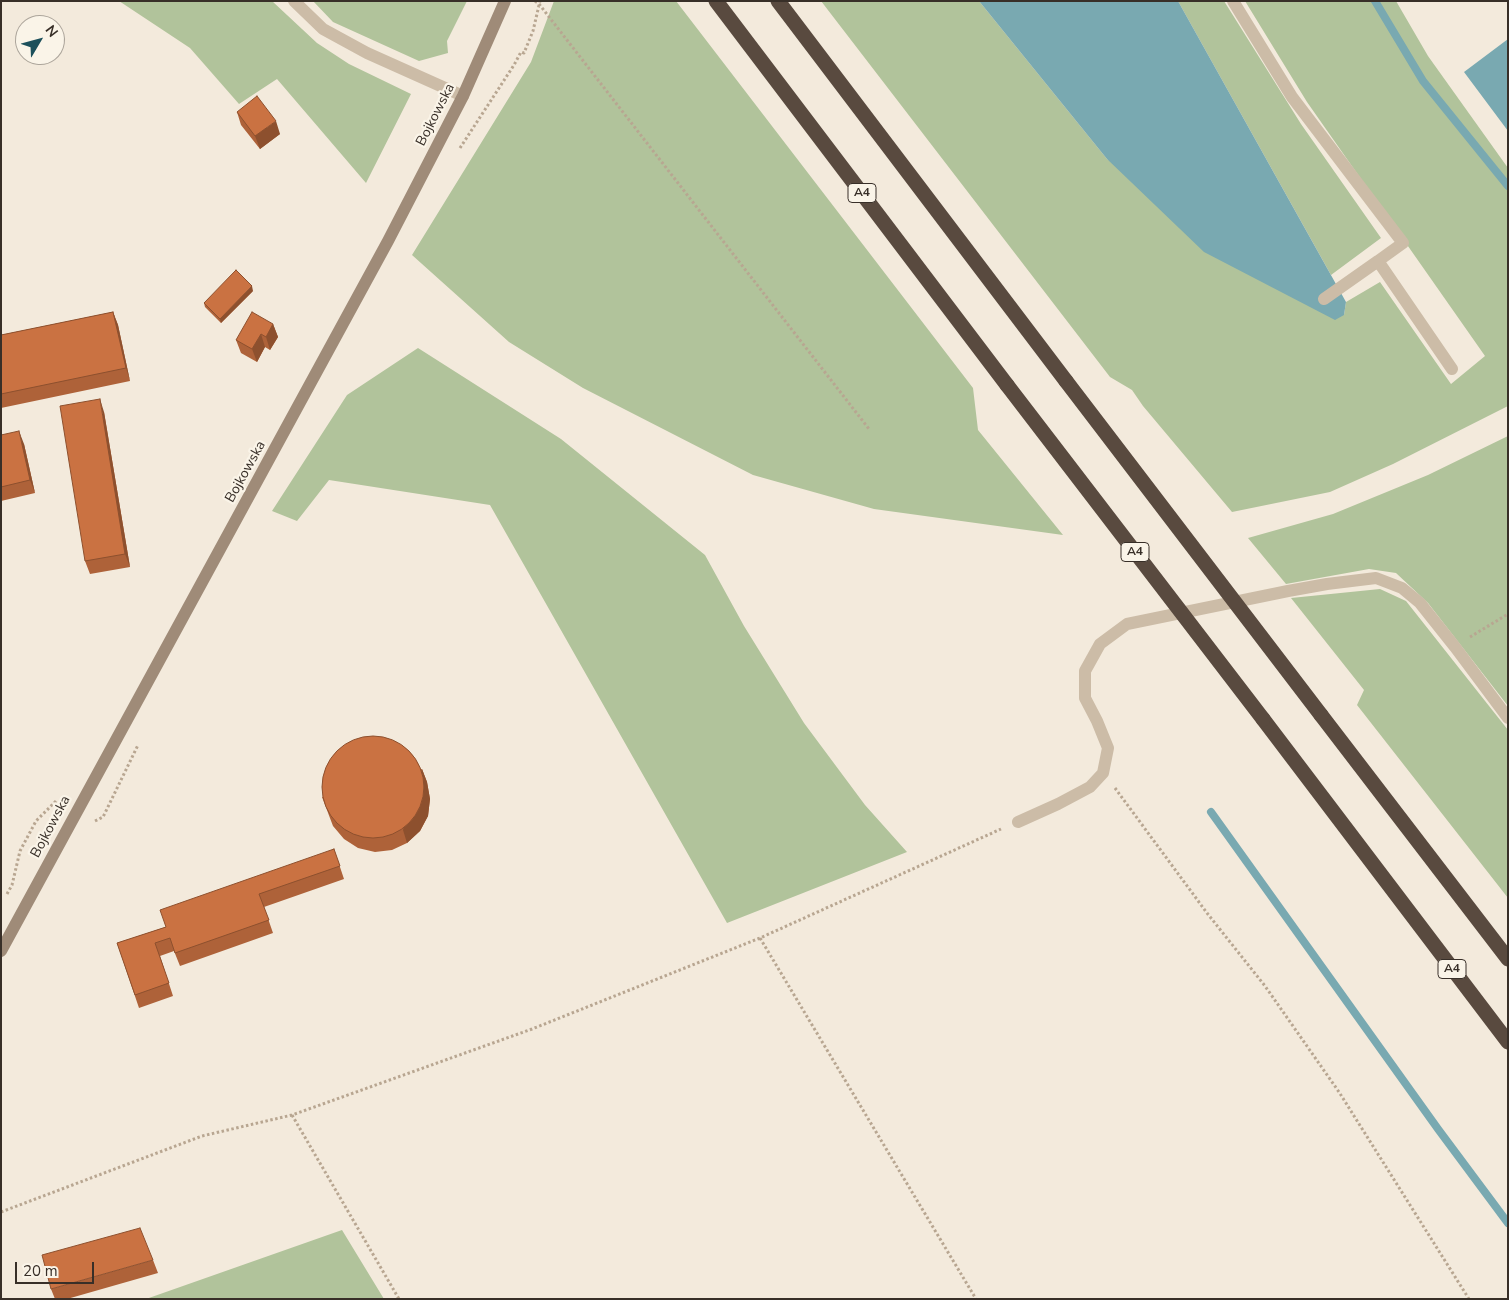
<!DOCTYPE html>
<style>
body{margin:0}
#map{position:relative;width:1509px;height:1300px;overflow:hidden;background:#f3eadc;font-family:"Nunito Sans",sans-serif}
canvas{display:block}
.frame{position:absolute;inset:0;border:2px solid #382f28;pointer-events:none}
.north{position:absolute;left:15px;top:15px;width:50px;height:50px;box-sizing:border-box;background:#faf4e8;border:1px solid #aca59b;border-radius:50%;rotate:53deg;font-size:14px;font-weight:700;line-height:20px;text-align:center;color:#382f28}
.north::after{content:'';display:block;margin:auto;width:18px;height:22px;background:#1c505b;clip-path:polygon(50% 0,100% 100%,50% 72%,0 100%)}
.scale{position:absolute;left:15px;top:1262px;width:79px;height:22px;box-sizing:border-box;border:2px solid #382f28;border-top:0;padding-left:6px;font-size:15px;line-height:18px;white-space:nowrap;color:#382f28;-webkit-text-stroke:4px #faf4e8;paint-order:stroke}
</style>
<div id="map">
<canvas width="1509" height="1300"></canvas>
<div class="frame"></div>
<div class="north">N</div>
<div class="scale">20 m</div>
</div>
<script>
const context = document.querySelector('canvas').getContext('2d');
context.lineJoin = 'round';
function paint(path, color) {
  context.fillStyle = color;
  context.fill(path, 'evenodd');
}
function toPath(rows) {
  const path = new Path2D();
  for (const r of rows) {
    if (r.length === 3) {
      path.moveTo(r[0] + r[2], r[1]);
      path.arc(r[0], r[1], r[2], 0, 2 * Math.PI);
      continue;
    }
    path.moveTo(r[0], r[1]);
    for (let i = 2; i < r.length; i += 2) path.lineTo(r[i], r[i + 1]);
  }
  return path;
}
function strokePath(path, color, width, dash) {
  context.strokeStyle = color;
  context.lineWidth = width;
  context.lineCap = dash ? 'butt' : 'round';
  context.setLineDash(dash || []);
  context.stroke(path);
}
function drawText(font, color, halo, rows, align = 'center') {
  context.font = font + ' "Nunito Sans",sans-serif';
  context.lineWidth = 4.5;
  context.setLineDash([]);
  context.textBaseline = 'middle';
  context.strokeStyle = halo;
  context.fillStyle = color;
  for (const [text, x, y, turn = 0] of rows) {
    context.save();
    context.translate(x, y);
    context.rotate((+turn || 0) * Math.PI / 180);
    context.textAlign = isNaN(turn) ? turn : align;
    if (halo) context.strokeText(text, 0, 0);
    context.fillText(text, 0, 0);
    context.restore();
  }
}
paint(toPath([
 [119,1,272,1,317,43,349,64,411,94,366,183,277,79,239,104,190,48],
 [313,1,467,1,447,41,448,53,419,61,333,22],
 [554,1,676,1,973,388,978,430,1063,535,874,509,753,475,583,388,509,342,412,255,531,62],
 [821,1,979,1,1107,159,1344,315,1346,302,1380,282,1451,384,1485,356,1307,102,1245,1,1396,1,1428,56,1508,168,1508,406,1393,464,1330,492,1232,512,1143,406,1132,390,1110,377],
 [1178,1,1224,1,1301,124,1381,238,1331,275],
 [418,348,561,439,705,555,744,626,804,723,865,805,907,852,727,923,490,505,329,480,297,521,272,511,347,395],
 [1508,436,1508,706,1428,603,1396,573,1369,569,1286,584,1248,538,1333,514,1428,475],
 [1380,589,1406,601,1508,730,1508,898,1357,705,1364,690,1291,598],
 [342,1230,384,1299,146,1299]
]), '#b1c39b');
paint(toPath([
 [979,1,1178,1,1346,302,1344,315,1335,320,1204,252,1107,159],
 [1508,39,1508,131,1464,72]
]), '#79a9b1');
strokePath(toPath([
 [1375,1,1423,81,1508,186],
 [1211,812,1438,1129,1508,1223]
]), '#79a9b1', 8);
strokePath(toPath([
 [535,1,539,4,869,429],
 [460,148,514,65,521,52,524,53,533,31,540,1],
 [1470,637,1508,614],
 [1115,788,1207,913,1265,986,1339,1092,1469,1299],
 [95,821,103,817,138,745],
 [7,894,12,885,20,851,36,821,57,800],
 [760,938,976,1299],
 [292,1115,399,1299],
 [1,1212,202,1136,292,1115,532,1029,760,938,1001,829]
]), '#b8a691', 3, [2.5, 2.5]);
strokePath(toPath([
 [294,1,323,29,367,53,463,96],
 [1233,1,1292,97,1403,243,1378,261],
 [1324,299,1378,261,1452,369],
 [1018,822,1058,804,1090,787,1103,773,1108,748,1097,721,1085,698,1085,671,1100,644,1127,624,1288,591,1327,584,1376,578,1402,588,1420,603,1455,647,1508,718]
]), '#ccbca7', 12);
strokePath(toPath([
 [1,951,388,241,463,96,505,1]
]), '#9f8b78', 12);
strokePath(toPath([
 [716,1,1007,385],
 [778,1,1066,381],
 [1321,715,1508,959],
 [1263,719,1508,1042]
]), '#594a3f', 15);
strokePath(toPath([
 [1066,381,1321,715],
 [1007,385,1263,719]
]), '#594a3f', 15);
paint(toPath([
 [237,112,280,134,260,149,241,125],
 [253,291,221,323,205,307,204,303],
 [113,312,118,325,130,381,1,408,1,335],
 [273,324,278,337,270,350,265,347,257,362,241,353,236,340],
 [104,412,130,567,90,574,85,561],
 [1,435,24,444,35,493,1,501],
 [422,769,427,782,430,799,428,816,420,831,407,843,392,850,375,852,358,848,344,839,333,826,322,797],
 [334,849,344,879,264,907,273,933,180,966,174,951,160,956,173,996,139,1008,117,943,166,927],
 [153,1260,158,1273,67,1299,55,1299,51,1289]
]), '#ae6239');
paint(toPath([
 [276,121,280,134,260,149,255,136],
 [252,286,253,291,221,323,220,319],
 [113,312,118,325,130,381,126,368],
 [273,324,278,337,270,350,266,337],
 [261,334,265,347,257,362,252,349],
 [100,399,104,412,130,567,125,554],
 [19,431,24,444,35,493,30,480],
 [422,769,427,782,430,799,428,816,420,831,407,843,403,830]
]), '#8d502e');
const building = toPath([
 [257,96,276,121,255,136,237,112,257,96],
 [236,270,252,286,220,319,204,303,236,270],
 [113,312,126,368,1,394,1,335,113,312],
 [252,312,273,324,266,337,261,334,252,349,236,340,252,312],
 [100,399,125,554,85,561,60,406,100,399],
 [19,431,30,480,1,487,1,435,19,431],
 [373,787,51],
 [334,849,340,866,259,894,269,920,175,953,170,938,155,943,169,983,135,995,117,943,166,927,160,910,334,849],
 [140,1228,153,1260,51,1289,42,1255,140,1228]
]);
paint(building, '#ca7242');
strokePath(building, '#8d502e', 1);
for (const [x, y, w] of [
 [862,193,28],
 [1135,552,28],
 [1452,969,28]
]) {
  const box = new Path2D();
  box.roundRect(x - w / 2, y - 9.5, w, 19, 4);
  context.fillStyle = '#faf4e8';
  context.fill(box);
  strokePath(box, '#382f28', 1);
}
drawText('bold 12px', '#382f28', null, [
 ["A4",862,193],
 ["A4",1135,552],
 ["A4",1452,969]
]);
drawText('14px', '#382f28', '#faf4e8', [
 ["Bojkowska",436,115,-63],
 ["Bojkowska",246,472,-61],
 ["Bojkowska",51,827,-62]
]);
</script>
